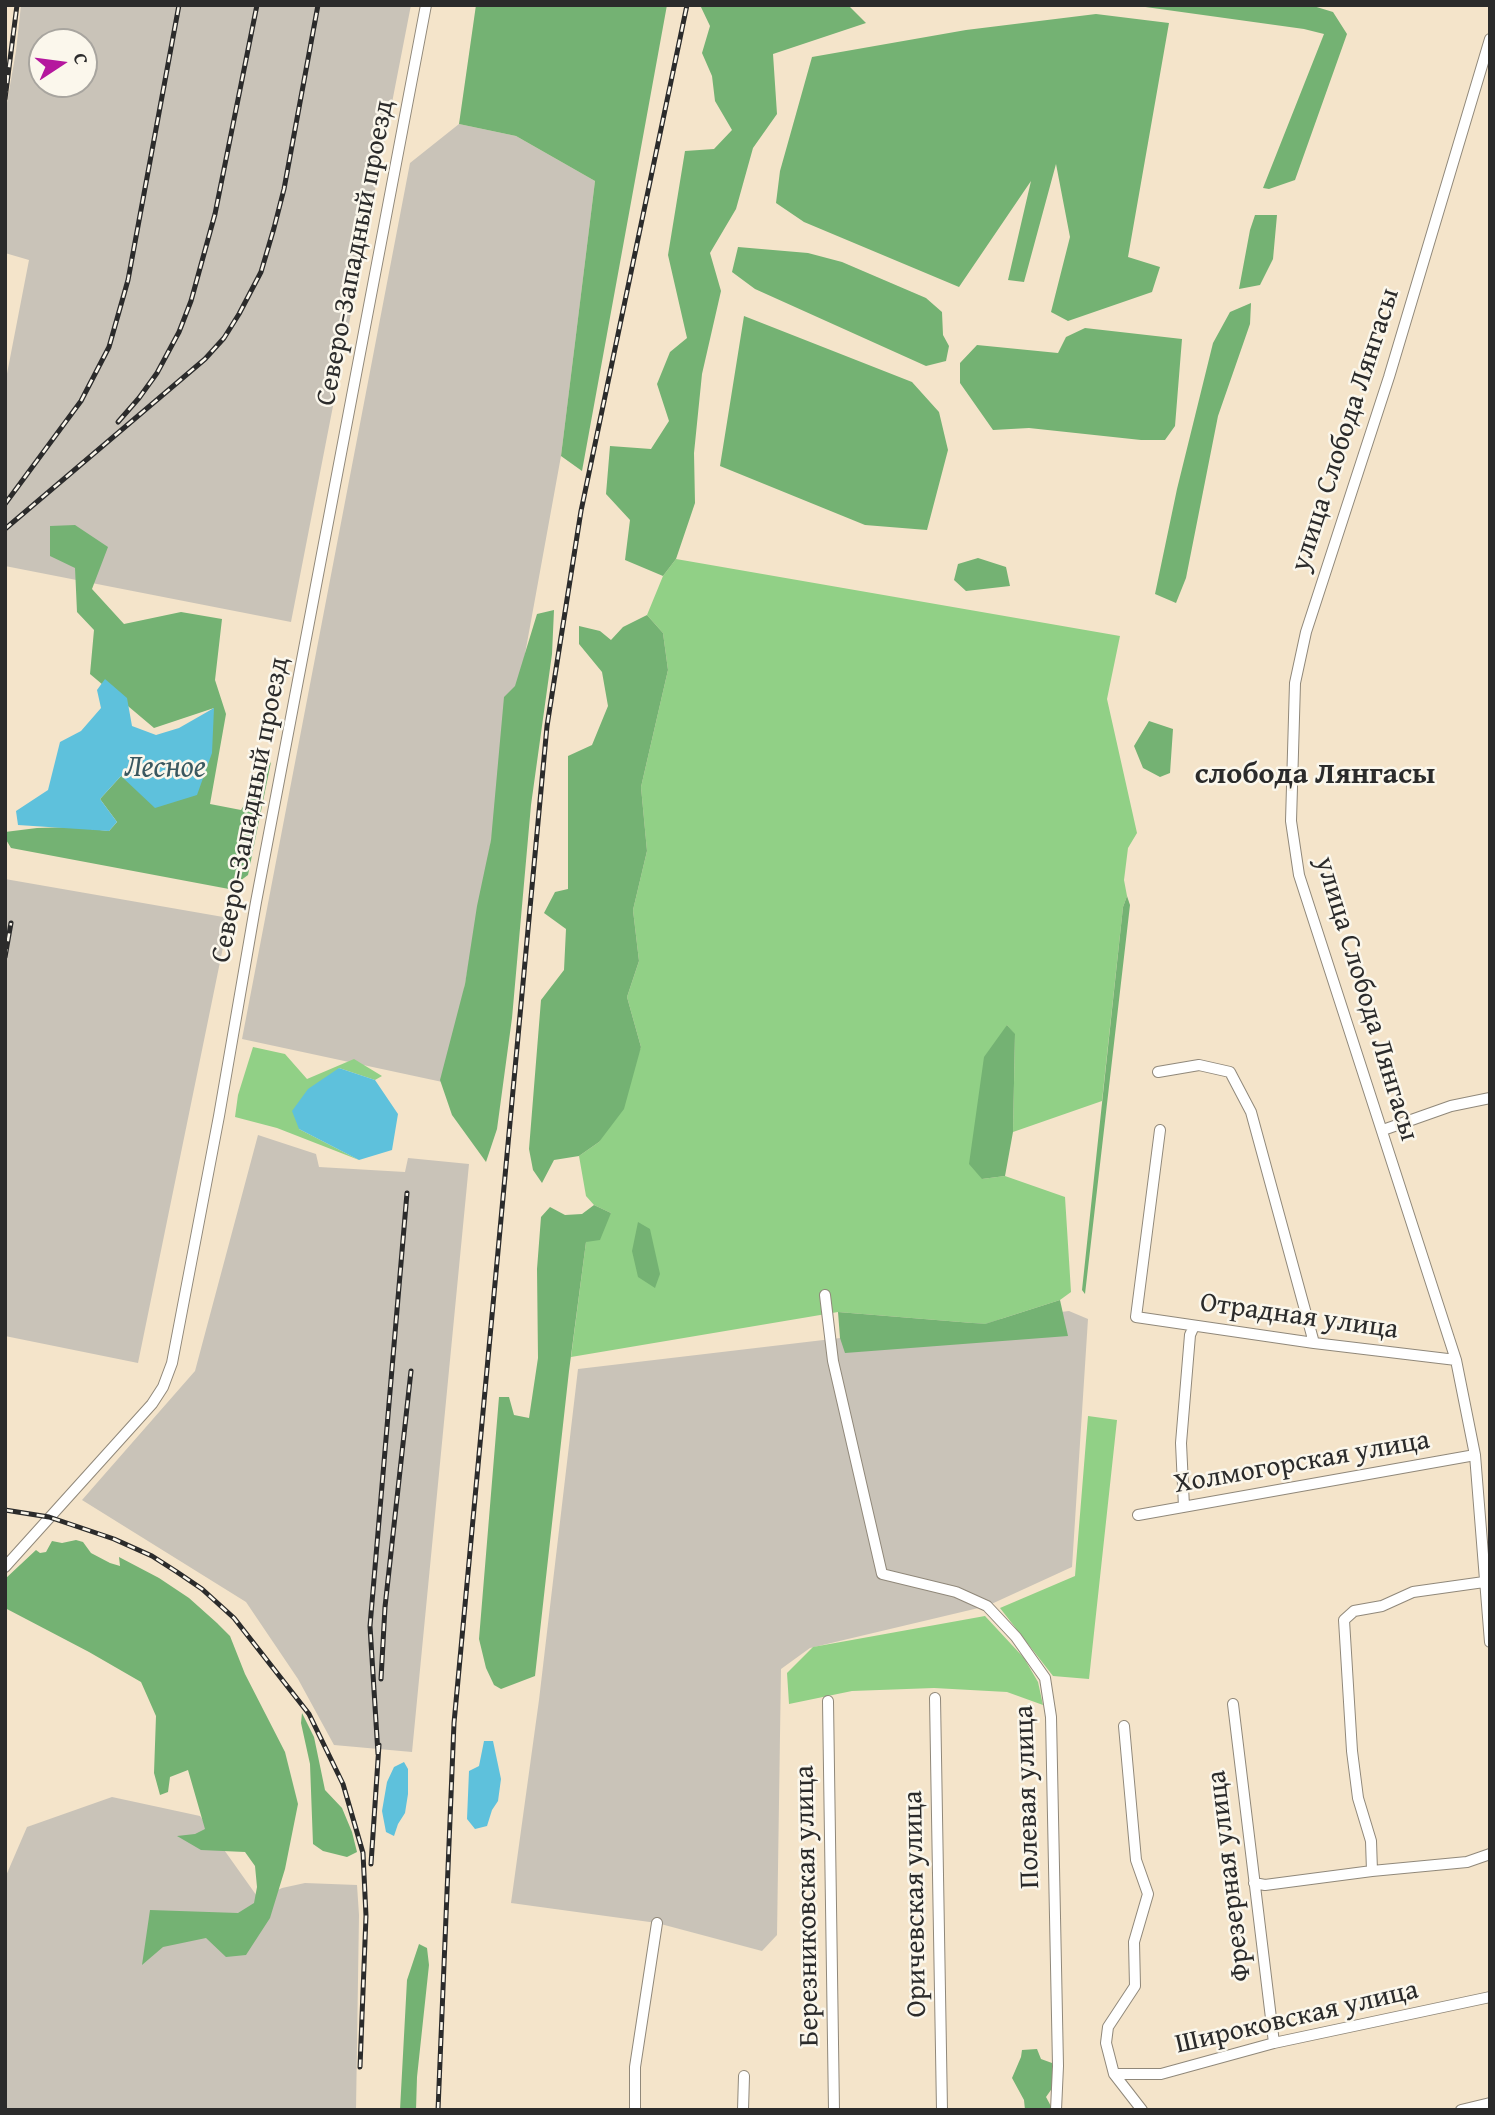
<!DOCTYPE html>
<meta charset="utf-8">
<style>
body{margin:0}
#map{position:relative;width:1495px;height:2115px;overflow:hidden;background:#f4e4ca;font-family:"Gentium Book Plus",serif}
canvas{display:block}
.frame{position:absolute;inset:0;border:7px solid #2b2b2b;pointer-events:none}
.north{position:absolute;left:28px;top:28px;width:70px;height:70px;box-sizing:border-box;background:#fbf7ec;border:2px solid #a8a59f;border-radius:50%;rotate:77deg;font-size:19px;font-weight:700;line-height:28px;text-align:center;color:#2b2b2b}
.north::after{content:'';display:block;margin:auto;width:24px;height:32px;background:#b5179e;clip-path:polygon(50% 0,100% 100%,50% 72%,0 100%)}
</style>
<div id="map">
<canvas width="1495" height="2115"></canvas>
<div class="frame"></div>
<div class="north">С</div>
</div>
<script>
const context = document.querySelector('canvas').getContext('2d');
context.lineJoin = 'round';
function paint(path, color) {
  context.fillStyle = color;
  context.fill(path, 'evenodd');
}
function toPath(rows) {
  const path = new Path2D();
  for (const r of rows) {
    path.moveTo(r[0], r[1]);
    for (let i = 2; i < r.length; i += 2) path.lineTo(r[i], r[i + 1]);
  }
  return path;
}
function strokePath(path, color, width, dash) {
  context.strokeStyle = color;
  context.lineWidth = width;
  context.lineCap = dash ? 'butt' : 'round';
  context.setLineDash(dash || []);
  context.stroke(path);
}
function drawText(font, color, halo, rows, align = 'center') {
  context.font = font + ' "Gentium Book Plus",serif';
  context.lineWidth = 5;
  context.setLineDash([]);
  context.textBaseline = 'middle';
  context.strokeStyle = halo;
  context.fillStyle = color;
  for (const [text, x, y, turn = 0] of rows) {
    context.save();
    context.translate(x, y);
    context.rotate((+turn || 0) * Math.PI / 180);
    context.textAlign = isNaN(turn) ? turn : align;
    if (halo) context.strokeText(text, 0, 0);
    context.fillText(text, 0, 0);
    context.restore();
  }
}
paint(toPath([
 [21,5,411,5,291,622,5,566,5,384,29,260,5,253,5,114,16,51],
 [42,42,84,42,84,84,42,84],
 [459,124,516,136,595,181,561,456,447,1083,242,1039,410,163],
 [5,879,229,918,138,1363,5,1336],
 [258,1135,316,1154,319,1167,405,1172,408,1158,469,1164,412,1752,334,1745,298,1679,246,1602,82,1500,195,1371],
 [1069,1311,1088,1319,1072,1567,987,1606,810,1648,781,1669,777,1935,762,1951,657,1923,511,1903,539,1700,578,1369],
 [112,1797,200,1816,259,1899,282,1888,305,1883,357,1885,359,1915,356,2110,5,2110,5,1878,27,1827]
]), '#c9c3b8');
paint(toPath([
 [676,559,1120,636,1107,699,1137,833,1128,848,1124,880,1127,896,1123,907,1102,1101,1013,1132,1015,1035,1007,1025,982,1179,1005,1176,1065,1197,1071,1292,1060,1300,985,1324,838,1312,571,1357,586,1242,611,1213,594,1205,586,1196,579,1156,599,1142,641,1047,627,997,639,961,633,910,647,851,641,787,668,670,663,633,647,615,663,576],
 [253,1047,285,1054,307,1079,354,1059,382,1076,375,1080,339,1068,299,1129,359,1160,277,1128,235,1117,238,1095],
 [1088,1416,1117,1420,1089,1679,1053,1676,1000,1608,1075,1576],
 [985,1616,1024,1658,1038,1682,1043,1705,1007,1692,934,1688,852,1691,789,1704,787,1673,813,1647]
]), '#91d086');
paint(toPath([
 [476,5,667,5,582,471,561,456,595,181,516,136,459,124],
 [700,5,848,5,866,23,773,54,777,114,753,148,736,209,710,253,721,291,702,374,694,453,695,503,676,559,663,576,625,560,630,520,606,494,610,446,651,449,669,421,657,384,670,352,687,338,668,255,685,151,714,149,732,130,715,101,712,76,702,53,710,26],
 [1131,5,1310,5,1333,12,1347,34,1295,180,1269,189,1263,188,1324,34,1304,29],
 [1096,14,1169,23,1128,257,1160,267,1152,292,1068,321,1051,312,1070,237,1056,164,1024,282,1008,280,1031,181,959,287,804,222,776,203,780,171,812,57,966,30],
 [1255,215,1277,215,1273,259,1260,285,1239,289,1250,230],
 [738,247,808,253,842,262,926,298,942,312,943,335,949,346,946,361,926,366,755,289,732,272],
 [1251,303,1250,324,1218,416,1186,578,1176,603,1155,594,1177,489,1213,343,1230,312],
 [744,316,912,382,939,412,948,450,927,530,865,525,720,466],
 [1085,328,1182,339,1175,426,1165,440,1141,440,1029,428,993,430,960,383,960,363,977,345,1058,353,1066,337],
 [75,525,108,547,92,589,124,624,181,612,222,619,215,680,226,714,210,804,241,810,271,762,248,875,229,889,11,848,5,838,5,832,37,828,72,827,109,831,117,822,100,799,121,776,214,708,154,728,90,674,94,630,77,612,75,568,50,556,50,526],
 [978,558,1006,567,1010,586,966,591,954,580,958,564],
 [554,610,552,654,531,805,512,1018,497,1129,486,1162,452,1115,440,1080,465,984,477,906,491,840,504,697,515,686,537,614],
 [647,615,663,633,668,670,641,787,647,851,633,910,639,961,627,997,641,1047,624,1109,599,1142,579,1156,554,1160,542,1183,533,1170,529,1149,541,1000,564,970,566,929,544,913,555,892,568,889,568,756,592,745,608,706,602,672,579,644,579,626,600,631,611,640,623,627],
 [1149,721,1173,729,1170,773,1160,777,1143,768,1134,746],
 [1127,896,1130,905,1085,1294,1082,1290,1123,907],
 [1007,1025,1015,1034,1013,1132,1005,1176,982,1179,969,1164,984,1057],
 [594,1205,611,1213,600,1240,586,1242,569,1371,535,1676,501,1689,494,1685,486,1668,479,1639,499,1397,509,1397,514,1415,529,1418,538,1358,537,1269,541,1217,550,1207,565,1215,582,1214],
 [638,1222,650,1229,660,1274,655,1288,638,1277,632,1251],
 [1060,1300,1068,1336,845,1353,840,1338,838,1312,985,1324],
 [76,1540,83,1542,91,1553,110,1563,120,1566,119,1557,159,1578,189,1598,217,1623,230,1636,245,1674,285,1752,298,1804,285,1869,270,1918,246,1955,226,1957,206,1938,163,1947,142,1965,150,1910,238,1913,254,1903,257,1887,255,1866,245,1852,201,1850,177,1836,195,1834,205,1829,188,1770,170,1777,168,1792,160,1795,154,1773,156,1716,141,1682,89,1652,5,1608,5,1579,36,1550,40,1553,46,1552,52,1541,62,1543],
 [302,1713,314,1737,325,1790,342,1808,352,1832,357,1852,347,1857,323,1851,313,1844,310,1764,301,1723],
 [419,1944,427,1948,429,1965,417,2077,416,2110,400,2110,407,1980],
 [1037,2049,1041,2059,1052,2063,1053,2087,1046,2097,1053,2110,1025,2110,1024,2100,1012,2078,1021,2057,1022,2050]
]), '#74b273');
paint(toPath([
 [105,679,127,698,132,726,156,735,179,728,214,708,212,753,197,795,155,808,121,776,100,799,117,822,109,831,18,825,16,811,48,790,60,742,81,731,101,708,97,690],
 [339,1068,375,1080,398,1114,392,1150,359,1160,299,1129,292,1111,308,1089],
 [484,1741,493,1741,501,1779,498,1801,492,1810,487,1826,475,1829,467,1819,469,1771,479,1766],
 [404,1762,408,1769,408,1794,405,1813,398,1824,394,1836,386,1832,382,1811,387,1782,394,1767]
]), '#5ec1dc');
const minor = toPath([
 [1490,39,1389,377,1306,632,1295,683,1291,821,1299,875,1456,1360,1475,1455,1490,1642],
 [1158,1072,1199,1065,1230,1072,1251,1112,1314,1343],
 [1160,1130,1136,1317,1314,1343,1456,1360],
 [1383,1130,1451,1106,1490,1098],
 [825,1295,833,1361,882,1574,956,1592,987,1606,1016,1637,1045,1678,1051,1717,1058,2066,1056,2110],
 [1184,1507,1181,1443,1190,1335,1194,1326],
 [1138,1515,1475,1455],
 [5,1567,152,1404,163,1387,172,1363,219,1116,256,902,426,5],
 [935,1698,942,2110],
 [828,1701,834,2110],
 [1233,1704,1274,2043],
 [1124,1726,1136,1860,1148,1894,1134,1942,1135,1986,1108,2027,1106,2043,1114,2074,1142,2110],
 [1372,1871,1371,1841,1358,1798,1352,1751,1344,1620,1354,1611,1382,1606,1413,1592,1484,1582],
 [1254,1883,1265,1885,1372,1871,1467,1862,1490,1854],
 [1114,2074,1161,2074,1274,2043,1490,1997],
 [635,2110,635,2067,657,1923],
 [743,2110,744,2076],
 [1461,2110,1490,2103]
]);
strokePath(minor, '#90887a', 12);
strokePath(minor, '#fff', 10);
const rail = toPath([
 [5,99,17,5],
 [118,422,139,398,157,373,179,332,191,301,215,214,257,5],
 [5,504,81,401,109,347,128,280,179,5],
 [5,529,205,359,224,338,239,314,261,272,274,228,284,189,318,5],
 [5,957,11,923],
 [5,1510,49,1517,114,1539,152,1556,177,1572,202,1589,234,1618,309,1714,343,1784,363,1853,366,1916,360,2067],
 [381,1679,385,1607,411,1371],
 [378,1754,370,1626,407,1193],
 [371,1864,379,1745],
 [438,2110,454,1723,547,726,581,511,687,5]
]);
strokePath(rail, '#2b2b2b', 5);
strokePath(rail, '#fbf7ec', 2.5, [8]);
drawText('28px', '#2b2b2b', '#fbf7ec', [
 ["Северо-Западный проезд",356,253,-79],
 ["улица Слобода Лянгасы",1346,430,-72],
 ["Северо-Западный проезд",251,810,-79],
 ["улица Слобода Лянгасы",1366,999,73],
 ["Отрадная улица",1299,1317,8],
 ["Холмогорская улица",1302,1463,-10],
 ["Полевая улица",1028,1797,-92],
 ["Фрезерная улица",1230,1876,-97],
 ["Оричевская улица",916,1904,-91],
 ["Березниковская улица",808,1906,-91],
 ["Широковская улица",1297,2018,-13]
]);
drawText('italic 30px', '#3a5860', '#fbf7ec', [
 ["Лесное",165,768]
]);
drawText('bold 30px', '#2b2b2b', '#fbf7ec', [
 ["слобода Лянгасы",1315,775]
]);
</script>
